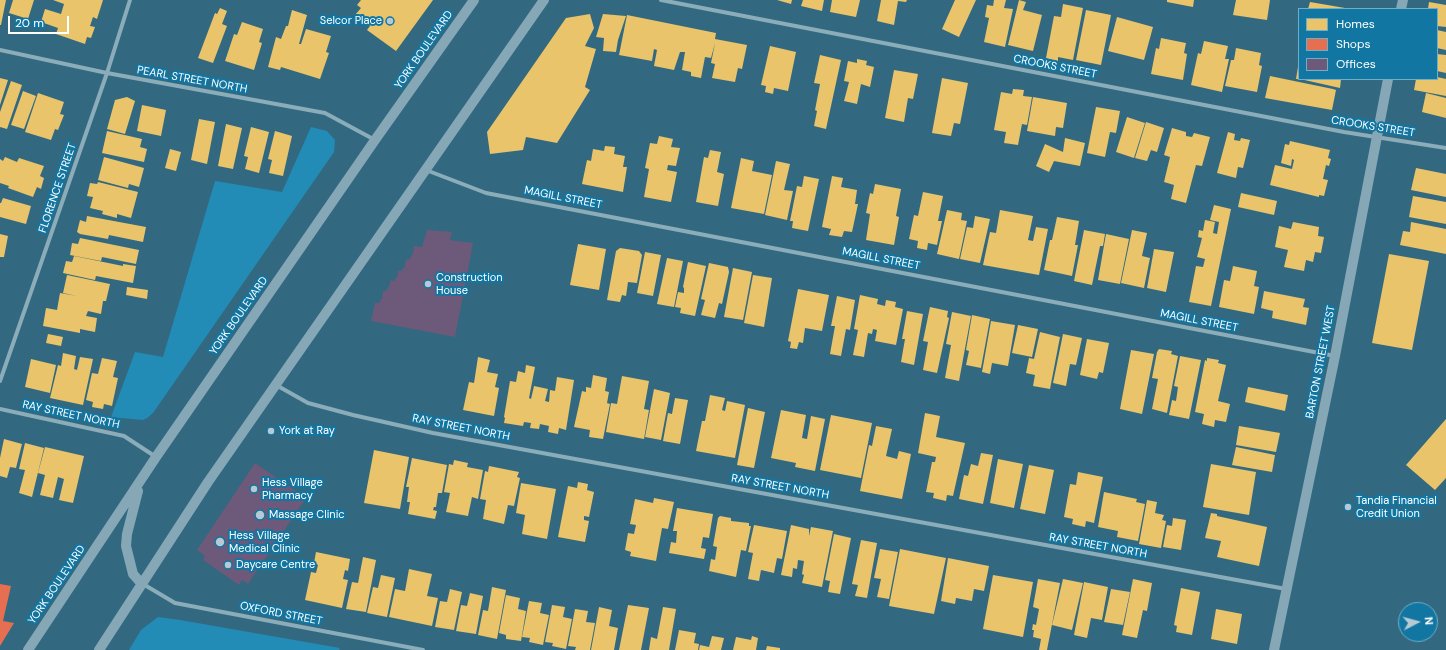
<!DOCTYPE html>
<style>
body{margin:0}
#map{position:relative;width:1446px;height:650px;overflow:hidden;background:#326981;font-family:"DM Sans",sans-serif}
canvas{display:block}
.legend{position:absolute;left:1298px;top:8px;width:140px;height:72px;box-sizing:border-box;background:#1176a2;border:1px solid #70adc7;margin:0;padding:5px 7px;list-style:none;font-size:12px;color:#fff}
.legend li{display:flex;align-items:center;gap:8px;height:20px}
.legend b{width:20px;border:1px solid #70adc7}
.north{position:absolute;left:1398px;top:602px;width:40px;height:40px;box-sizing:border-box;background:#1176a2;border:1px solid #70adc7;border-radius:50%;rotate:84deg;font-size:11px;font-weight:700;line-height:16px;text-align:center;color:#fff}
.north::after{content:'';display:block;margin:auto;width:14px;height:18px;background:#b7cad3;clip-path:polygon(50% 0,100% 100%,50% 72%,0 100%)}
.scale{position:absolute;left:8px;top:16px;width:61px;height:18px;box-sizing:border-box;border:2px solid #fff;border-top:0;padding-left:5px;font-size:12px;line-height:14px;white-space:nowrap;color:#fff;-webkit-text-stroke:3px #1176a2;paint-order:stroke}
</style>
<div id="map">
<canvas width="1446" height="650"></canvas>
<ul class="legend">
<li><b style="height:11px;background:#e9c46a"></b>Homes</li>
<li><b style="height:11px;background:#e76f51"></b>Shops</li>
<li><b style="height:11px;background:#6d597a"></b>Offices</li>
</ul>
<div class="north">N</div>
<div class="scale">20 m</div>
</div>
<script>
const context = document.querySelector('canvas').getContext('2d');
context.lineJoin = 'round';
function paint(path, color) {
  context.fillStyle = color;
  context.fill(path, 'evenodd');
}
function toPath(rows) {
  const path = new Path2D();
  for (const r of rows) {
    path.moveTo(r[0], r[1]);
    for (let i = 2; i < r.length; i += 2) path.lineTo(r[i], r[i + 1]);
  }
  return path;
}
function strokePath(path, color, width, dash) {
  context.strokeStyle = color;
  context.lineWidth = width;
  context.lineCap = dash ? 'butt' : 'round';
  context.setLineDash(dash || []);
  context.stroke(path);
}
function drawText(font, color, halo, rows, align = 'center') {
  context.font = font + ' "DM Sans",sans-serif';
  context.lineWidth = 4;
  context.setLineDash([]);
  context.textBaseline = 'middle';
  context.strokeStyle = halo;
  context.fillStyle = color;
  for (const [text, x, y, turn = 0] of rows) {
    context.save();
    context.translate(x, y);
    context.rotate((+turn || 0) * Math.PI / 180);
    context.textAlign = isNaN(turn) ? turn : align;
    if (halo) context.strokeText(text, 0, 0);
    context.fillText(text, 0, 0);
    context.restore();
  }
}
paint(toPath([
 [311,127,327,131,335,140,334,152,153,413,147,418,143,420,111,417,135,352,163,357,215,181,282,192],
 [158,617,180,620,340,648,339,650,129,650,141,630]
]), '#228cb7');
paint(toPath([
 [0,0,6,0,1,25,0,25],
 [13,0,34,0,28,19,9,13],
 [53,0,103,0,97,19,93,17,90,26,95,27,91,38,87,37,85,44,56,34,58,28,41,22,45,9,61,14,64,4],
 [361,0,433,0,396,51,367,30,370,26,355,15,361,8,357,5],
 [777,0,792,0,791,4],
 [803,0,824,0,822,11,801,6],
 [832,0,860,0,856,17,830,12],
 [881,0,907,0,906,2,898,1,894,25,877,21],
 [955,0,976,0,959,37,942,29],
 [994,0,1006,0,1004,8,1013,9,1005,47,984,42,989,18,985,17,987,5,993,6],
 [1019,0,1026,2,1023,10,1042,15,1033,51,1008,45],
 [1167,0,1194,0,1193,7,1167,2],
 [1236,0,1270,0,1267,20,1233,15],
 [1310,2,1345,8,1345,9,1308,9],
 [1429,2,1446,5,1446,27,1437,26,1437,9,1428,9],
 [1063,4,1083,8,1073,60,1058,57,1058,61,1046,58,1054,16,1061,17],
 [220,8,227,11,222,24,227,26,213,63,198,58,215,13,217,14],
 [292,10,307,15,299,44,301,44,306,29,331,36,326,52,329,53,320,79,281,67,280,70,268,67,276,37,281,39,286,26,288,26],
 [1086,10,1111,15,1101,65,1076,60],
 [590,14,594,28,585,46,596,49,585,87,590,90,557,143,526,137,523,150,490,154,487,132,566,18],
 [603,14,626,16,618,40,616,52,603,51,604,38,596,37],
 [627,15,716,33,715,39,747,45,742,69,738,68,735,82,712,78,715,64,711,63,715,43,711,58,705,57,701,78,691,76,691,72,682,70,685,52,680,52,674,70,654,66,657,50,654,49,652,61,619,55],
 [1117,17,1153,27,1144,60,1108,51],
 [242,22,263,29,259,42,262,43,254,70,225,61,234,34,237,35],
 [1437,30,1446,32,1446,50,1437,48],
 [1161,38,1186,43,1184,53,1187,54,1183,80,1151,74,1156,48,1159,49],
 [1204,41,1228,46,1225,59,1229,59,1222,92,1191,85,1198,53,1201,54],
 [770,46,796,52,788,91,774,88,773,94,765,92,766,86,761,85],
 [1236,48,1261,53,1259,65,1262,66,1257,92,1225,86,1231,60,1234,60],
 [1437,54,1446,55,1446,73,1437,71],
 [820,55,841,60,826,129,814,126,817,111,815,110,820,84,814,83],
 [857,59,867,61,866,65,874,67,870,87,861,84,857,104,844,101,849,82,844,81,848,61,857,63],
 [1298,67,1299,68,1299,79,1296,79],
 [894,70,918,74,913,99,908,98,904,122,885,118],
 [1270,76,1333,89,1336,90,1332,110,1265,98],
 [1437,77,1446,79,1446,96,1414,90,1416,79,1437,79],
 [0,78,8,80,0,105],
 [942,78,968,83,960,124,954,123,951,136,932,133],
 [1300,79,1341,79,1340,88],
 [11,81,22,85,7,129,0,127,0,112],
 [1013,89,1024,90,1023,96,1032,97,1027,125,1022,124,1018,145,1004,143,1006,132,994,130,1001,92,1012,94],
 [23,91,36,96,24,129,11,125],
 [38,93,64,102,60,114,64,115,58,130,55,129,51,140,25,132],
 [1426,93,1446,98,1446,118,1422,112],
 [127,97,135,101,125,134,107,129,115,100],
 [1033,97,1067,103,1063,128,1056,127,1055,136,1027,131],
 [142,105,166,110,161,136,137,131],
 [1096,107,1120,111,1116,133,1110,132,1105,157,1087,153],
 [1127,117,1145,123,1134,158,1116,152],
 [199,119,215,122,207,164,191,160],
 [1146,122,1164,128,1157,152,1151,150,1147,161,1135,158],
 [226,124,242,128,233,169,218,166],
 [251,127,269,132,259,173,245,169,248,157,244,156],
 [1172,128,1186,132,1186,136,1192,137,1194,133,1210,137,1202,166,1196,165,1186,203,1171,199,1174,185,1164,182,1170,157,1164,155],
 [107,131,142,139,140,147,147,149,144,162,102,153],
 [275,131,292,136,283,176,269,173,272,160,268,159],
 [1228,132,1235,134,1234,140,1240,141,1241,138,1250,140,1243,168,1238,167,1236,178,1217,173],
 [659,136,673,139,671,147,680,148,676,166,668,165,667,170,677,172,671,202,644,197,649,169,645,168,650,143,657,144],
 [1065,138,1085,143,1080,166,1054,161,1049,172,1036,166,1045,144,1063,152],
 [1290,141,1330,150,1328,158,1331,159,1329,166,1326,165,1323,179,1328,180,1324,196,1319,195,1319,197,1270,185,1275,165,1292,169,1294,160,1292,159,1291,166,1281,163,1285,144,1289,145],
 [605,146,615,147,614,154,625,156,623,167,627,167,623,192,582,184,587,160,591,161,593,149,604,151],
 [170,149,181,152,176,171,165,168],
 [710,150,721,152,717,172,724,174,718,206,696,202,704,157,708,158],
 [5,157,17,162,19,158,44,166,40,176,44,178,41,189,37,187,33,197,8,188,9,186,0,183,0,159,3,161],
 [104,157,144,168,139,187,129,184,128,188,98,180],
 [741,158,754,161,752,171,772,175,764,214,731,208],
 [776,161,790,164,784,190,793,191,787,220,765,215],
 [1416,168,1446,174,1446,197,1411,190],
 [804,176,819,179,808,231,792,228,793,221,790,221,797,186,802,187],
 [832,176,843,178,841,187,857,190,855,204,858,204,852,232,844,231,842,237,829,235,831,229,822,227],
 [98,182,138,192,131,218,117,214,117,218,102,214,103,211,90,208,93,197,87,196,90,183,97,184],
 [875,184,901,189,896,216,899,217,894,245,866,240,870,214,866,213,870,193,873,194],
 [923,192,943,196,938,221,942,221,937,245,928,243,927,250,917,248,918,241,909,239,914,215,918,216],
 [1241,193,1277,201,1274,215,1238,207],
 [1413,196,1446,202,1446,224,1409,217],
 [3,198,31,206,26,224,0,217,0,203,1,203],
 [1214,205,1231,209,1211,306,1189,302,1196,266,1203,267,1205,259,1197,257,1202,238,1198,237,1199,230,1203,231,1205,220,1215,222,1213,233,1217,234,1219,222,1210,220],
 [947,210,962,213,961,220,967,221,959,259,937,254],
 [1000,210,1033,216,1028,240,1033,241,1036,227,1048,229,1039,275,983,265,990,232,996,233],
 [87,216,146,227,143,242,109,235,108,239,80,234,77,232,80,220,86,222],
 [975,216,990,219,980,263,960,259,967,227,973,228],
 [1057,217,1079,221,1075,245,1078,245,1072,276,1044,270,1050,240,1052,240],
 [1293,222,1319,227,1318,236,1324,237,1321,253,1315,252,1313,262,1306,260,1304,271,1284,267,1288,250,1275,247,1279,226,1291,229],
 [1411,222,1446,229,1446,254,1400,245,1403,231,1410,232],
 [1084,230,1105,234,1103,246,1100,246,1092,285,1074,281],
 [1132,230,1147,233,1142,256,1150,258,1144,288,1121,283],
 [0,234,8,236,4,257,0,257],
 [1106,234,1129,239,1120,284,1098,280],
 [80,238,139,250,136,264,102,257,101,261,70,255,72,243,78,244],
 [578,244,606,249,599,290,570,285],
 [620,248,639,251,642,255,637,283,628,282,626,296,622,295,620,302,607,300,616,251],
 [1154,249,1174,252,1166,292,1147,288],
 [645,252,661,255,653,296,637,293],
 [1389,254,1429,261,1412,350,1372,343],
 [74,256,123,266,123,264,136,266,133,283,96,276,95,280,63,273,66,261,72,262],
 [667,258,683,261,674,307,657,304],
 [688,262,706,266,695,316,680,313,681,308,675,307,678,292,684,293,684,288,683,287],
 [709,263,728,267,729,272,722,304,719,303,715,318,701,315,705,300,701,299],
 [1233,266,1257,271,1254,286,1259,287,1254,314,1219,307,1224,280,1230,281],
 [733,268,752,272,743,320,724,317],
 [67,275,110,284,106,301,103,301,101,314,88,311,86,316,97,318,95,332,80,329,80,333,43,326,46,308,57,310,60,293,77,296,63,293],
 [753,275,772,278,764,327,744,323],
 [127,287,148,290,147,299,126,295],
 [798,289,829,295,822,331,805,328,803,343,799,342,797,349,790,348,791,342,788,341],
 [1264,291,1305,299,1303,307,1309,308,1306,325,1272,318,1273,311,1261,308],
 [860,295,878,299,877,304,885,306,886,300,896,302,895,307,903,309,896,345,875,341,877,330,873,329,872,334,868,333,864,357,853,355,858,330,854,329],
 [837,296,855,300,850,330,846,329,841,356,830,354,835,326,831,326],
 [930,307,948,311,947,317,949,318,937,373,923,370,928,342,923,341],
 [907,311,923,314,914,365,901,362,905,339,902,339],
 [952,312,971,316,959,381,945,378,951,345,946,344],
 [972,315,990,319,981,368,966,365,969,351,966,350],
 [991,321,1015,325,1008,366,992,363,990,374,982,372],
 [1018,325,1038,329,1032,357,1012,353],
 [1040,332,1060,337,1050,389,1033,386,1035,375,1026,373,1029,358,1034,359],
 [48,334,63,337,61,346,46,343],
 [1063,334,1082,338,1076,365,1070,364,1066,386,1053,383],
 [1087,339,1109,343,1103,373,1099,372,1097,379,1080,375],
 [1159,349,1172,351,1171,354,1178,356,1167,413,1152,409,1158,379,1152,378,1157,352],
 [1131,350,1154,354,1142,414,1120,409],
 [63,353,76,356,74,369,77,370,80,357,93,359,83,405,50,398,58,365,61,366],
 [1180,356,1201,360,1189,419,1169,415,1172,400,1176,401,1178,387,1174,386],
 [478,357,490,360,487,372,498,374,495,387,499,388,494,416,463,410,469,382,474,383],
 [102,358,117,361,113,377,118,378,112,406,104,404,103,409,92,407,93,402,86,400,92,373,98,374],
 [1207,358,1219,360,1218,363,1226,365,1218,401,1230,404,1226,422,1215,420,1214,427,1202,424,1204,414,1195,412,1205,360,1207,361],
 [31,359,56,365,50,393,25,387],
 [526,365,535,367,529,398,531,399,534,386,548,389,545,401,549,402,550,390,555,391,557,377,574,380,566,430,559,428,558,434,548,432,549,426,540,424,539,429,530,428,531,423,524,422,523,426,504,423,505,418,504,417,510,381,516,382,518,371,525,373],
 [593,375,607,378,605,391,609,392,607,403,610,404,603,439,589,437,590,430,574,427,582,391,586,392,586,387,591,388],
 [622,376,649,381,644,409,649,410,644,439,606,432,611,403,617,404],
 [1248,387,1288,395,1285,411,1245,402],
 [654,389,670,393,661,440,645,437],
 [710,395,725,398,722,410,725,411,727,401,745,405,735,458,696,451,702,421,705,421],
 [675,398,688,400,680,444,663,441,668,413,672,414],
 [748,408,765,412,754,468,737,465],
 [781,410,806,415,802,438,807,439,811,416,825,419,815,471,795,467,796,463,771,458],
 [925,413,940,416,936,437,965,443,953,496,947,495,946,501,933,498,934,493,926,492,932,462,935,462,936,457,918,453],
 [831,415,872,423,861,478,820,470],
 [1446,419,1446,478,1435,490,1406,465],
 [876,426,892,429,886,456,897,459,899,451,911,454,902,499,860,491,869,445,872,446],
 [1239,426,1280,433,1276,452,1236,445],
 [4,439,22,444,16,468,10,467,7,478,0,476,0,458],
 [25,443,44,448,32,497,19,493,25,470,19,469],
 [45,447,84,456,73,503,59,500,64,479,58,477,53,498,40,495,45,475,38,473],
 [1236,447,1275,455,1272,472,1232,465],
 [374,450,409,457,400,509,364,503],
 [981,453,993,455,983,504,959,499,964,475,968,476,971,464,978,466],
 [412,458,447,465,442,493,438,493,436,507,434,507,433,510,437,511,435,519,408,514,410,502,407,502,409,487,406,487],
 [998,459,1023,464,1014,508,990,503],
 [454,460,468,463,467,467,483,470,478,499,472,497,468,516,446,512,450,493,444,492,449,464,453,465],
 [1211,464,1256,472,1249,515,1203,507],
 [1029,465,1054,470,1045,514,1020,509],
 [489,466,519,472,517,477,520,478,514,506,508,505,504,524,483,519,486,500,480,499,485,471,488,472],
 [1078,472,1103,477,1094,523,1086,521,1085,527,1072,524,1073,519,1064,517,1070,484,1076,485],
 [578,482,588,484,587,490,594,492,589,517,584,516,584,520,589,521,585,542,558,537,568,486,577,488],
 [521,483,556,489,547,539,522,534,525,515,516,513],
 [1104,492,1137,499,1136,502,1145,504,1138,541,1117,537,1118,531,1098,527],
 [654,498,674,502,668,529,662,528,656,561,630,556,631,552,625,550,628,533,634,534,636,525,630,524,635,499,653,503],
 [1147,500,1157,502,1155,513,1164,515,1162,520,1166,521,1161,548,1139,544],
 [677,508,713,514,709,538,703,537,701,548,706,549,704,559,669,553,671,542,676,543,677,531,673,531],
 [1211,513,1217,514,1217,516,1267,527,1259,566,1217,557,1221,541,1205,538],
 [720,516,731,518,731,521,749,523,749,526,751,526,746,551,741,550,736,577,709,571,711,559,715,560,717,547,713,546,718,518],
 [1173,518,1186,520,1181,550,1163,547,1167,525,1172,526],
 [754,525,787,531,782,559,777,558,774,573,761,570,759,581,748,579,753,553,748,552],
 [791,525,809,529,809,536,811,527,833,531,822,587,802,583,804,575,802,574,804,561,798,560,797,569,793,568,792,577,781,575],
 [834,534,851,538,840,594,828,592,830,581,825,580],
 [861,540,877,543,867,598,855,596,858,585,852,584],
 [880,549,898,552,889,599,877,597,881,579,874,578],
 [900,549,946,558,934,614,889,606],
 [316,552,350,559,348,571,345,570,343,579,348,580,342,608,305,600,311,572,316,573,318,565,314,563],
 [363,557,376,560,366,612,346,609,352,582,358,583],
 [948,558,989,566,984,591,974,589,972,601,956,598,955,604,941,601],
 [409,569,432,574,427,596,438,598,432,626,389,617,395,589,405,591],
 [381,575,395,578,387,617,367,613,373,587,378,588],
 [993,575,1033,582,1023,637,983,629],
 [1038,579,1060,583,1047,650,1039,650,1041,639,1033,637,1034,630,1032,630,1033,624,1036,625,1039,609,1033,607],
 [1063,579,1083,583,1072,630,1052,625],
 [1133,579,1152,583,1147,611,1143,610,1137,638,1122,635],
 [1084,582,1108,587,1102,620,1091,618,1087,638,1074,635],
 [492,587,506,590,497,639,478,635,483,610,488,611],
 [1181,588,1200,592,1192,635,1176,632,1177,626,1174,625],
 [450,589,462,592,454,630,435,627,440,601,447,602],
 [1111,589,1130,592,1123,625,1104,622],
 [470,593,483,596,476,634,456,631,461,605,467,606],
 [506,595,520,598,518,609,526,611,521,641,506,639,506,635,499,633],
 [529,601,542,603,540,613,549,615,543,645,529,642,530,638,522,637],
 [552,605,565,607,563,617,572,619,566,649,552,646,553,643,545,642],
 [628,605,649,608,641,650,619,650],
 [599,607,612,610,609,626,618,628,614,650,591,650],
 [663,607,676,609,669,650,649,650,651,637,657,639],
 [575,609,588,611,586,622,595,623,590,650,575,650,576,647,568,646],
 [1216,609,1242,614,1237,644,1211,639],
 [679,630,696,633,694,643,699,644,698,650,675,650],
 [712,636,724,638,721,650,699,650,700,645,709,647],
 [752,636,758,638,756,650,733,650,736,637,751,640],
 [767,646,780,648,780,650,766,650]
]), '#e9c46a');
paint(toPath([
 [0,584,11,586,3,621,14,623,0,646]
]), '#e76f51');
paint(toPath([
 [427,230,452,232,450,240,473,243,455,337,371,321,375,303,379,303,382,298,383,291,386,291,389,286,391,280,394,281,397,277,398,271,401,271,405,266,406,259,409,260,413,253,414,246,422,247],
 [255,463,306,498,248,584,242,580,239,585,203,560,205,556,197,550]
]), '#6d597a');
strokePath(toPath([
 [661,0,1344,132,1446,148],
 [0,50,107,73,325,113,375,140],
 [426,170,486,193,1335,356],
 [0,381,107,73,130,0],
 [276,385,308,403,353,415,433,433,1286,589],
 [0,409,124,436,156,457],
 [143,584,175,603,423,650]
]), '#8bacb9', 4);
strokePath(toPath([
 [1401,9,1403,0],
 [138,491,127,534,126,546,133,574,141,583],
 [28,650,156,457,375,140,474,0],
 [99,650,208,482,544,0],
 [1274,650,1335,356,1388,79]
]), '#85a7b6', 10);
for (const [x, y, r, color] of [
 [390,21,4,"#b7cad3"],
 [428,284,4,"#b7cad3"],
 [271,431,4,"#b7cad3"],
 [254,489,4,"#b7cad3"],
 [1348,507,4,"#b7cad3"],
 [260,515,5,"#b7cad3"],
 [220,542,5,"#b7cad3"],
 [228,565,4,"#b7cad3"]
]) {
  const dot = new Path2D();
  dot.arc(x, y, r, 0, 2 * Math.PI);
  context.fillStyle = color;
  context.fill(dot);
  strokePath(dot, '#1176a2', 1.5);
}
drawText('11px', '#fff', '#1176a2', [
 ["Selcor Place",382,21,"right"],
 ["Construction",436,278],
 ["House",436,291],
 ["York at Ray",279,431],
 ["Hess Village",262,483],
 ["Pharmacy",262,496],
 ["Tandia Financial",1356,501],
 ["Credit Union",1356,514],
 ["Massage Clinic",269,515],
 ["Hess Village",229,536],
 ["Medical Clinic",229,549],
 ["Daycare Centre",236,565]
], 'left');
drawText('11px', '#fff', '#1176a2', [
 ["YORK BOULEVARD",424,50,-55],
 ["CROOKS STREET",1055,67,11],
 ["PEARL STREET NORTH",192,80,10],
 ["CROOKS STREET",1373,127,9],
 ["FLORENCE STREET",58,188,-71],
 ["MAGILL STREET",563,198,11],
 ["MAGILL STREET",881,259,11],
 ["YORK BOULEVARD",239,316,-55],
 ["MAGILL STREET",1199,321,11],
 ["BARTON STREET WEST",1321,362,-79],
 ["RAY STREET NORTH",71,415,12],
 ["RAY STREET NORTH",461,428,11],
 ["RAY STREET NORTH",780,487,10],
 ["RAY STREET NORTH",1098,546,10],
 ["YORK BOULEVARD",57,585,-56],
 ["OXFORD STREET",281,614,11]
]);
</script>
